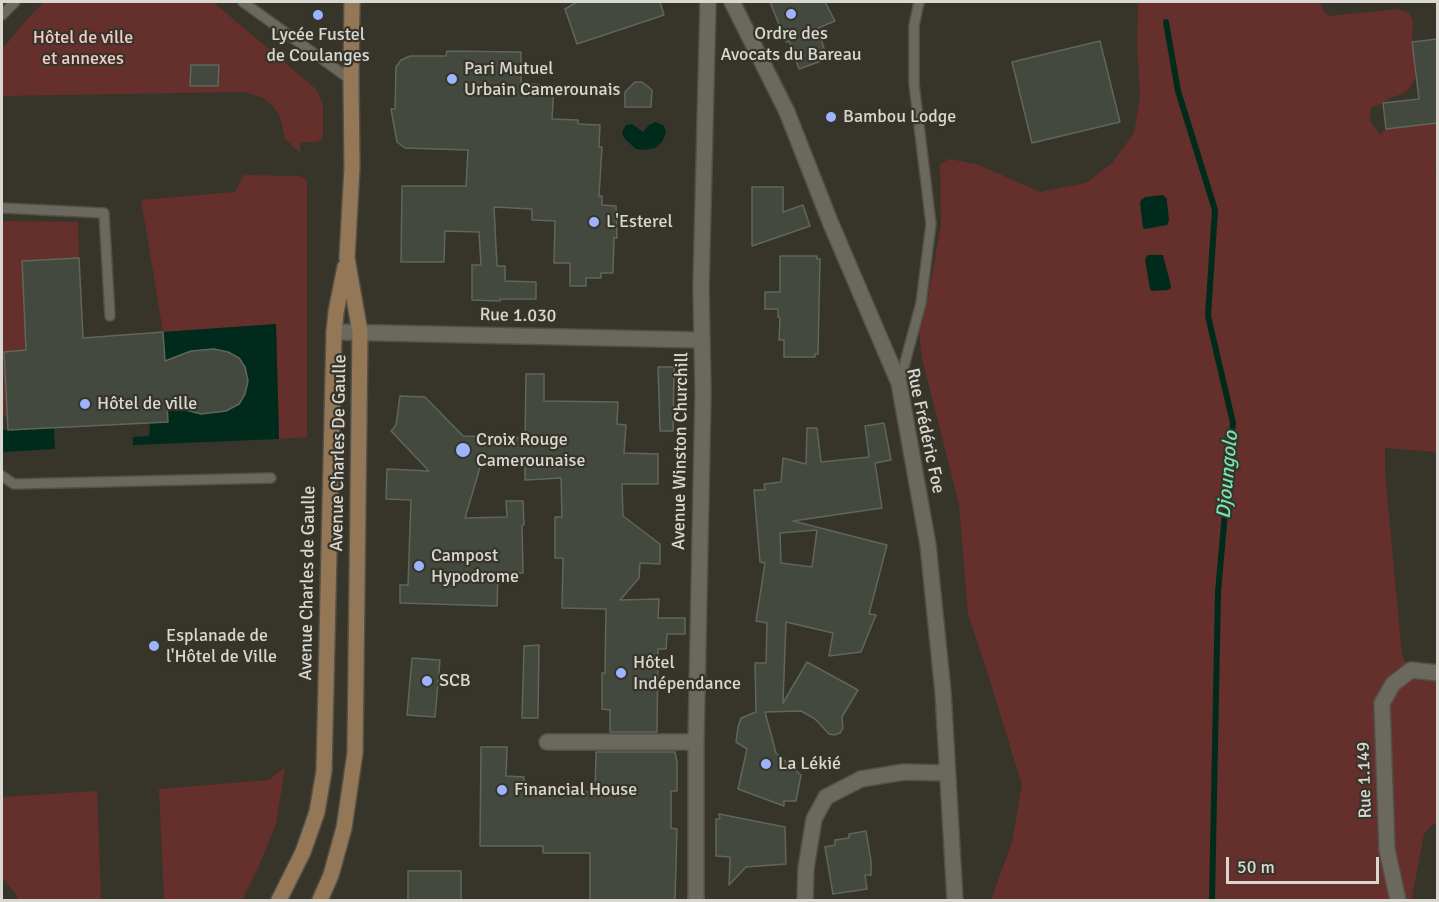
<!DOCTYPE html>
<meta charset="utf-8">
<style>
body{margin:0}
#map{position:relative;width:1439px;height:902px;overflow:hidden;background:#37342a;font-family:Signika,sans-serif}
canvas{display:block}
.frame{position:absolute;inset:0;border:3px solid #d8d7d1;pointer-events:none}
.scale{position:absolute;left:1226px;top:857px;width:153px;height:27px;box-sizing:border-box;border:3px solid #d8d7d1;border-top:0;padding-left:8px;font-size:18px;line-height:21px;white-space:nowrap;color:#d8d7d1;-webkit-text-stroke:4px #37342a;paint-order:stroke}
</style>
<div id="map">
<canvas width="1439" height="902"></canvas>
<div class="frame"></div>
<div class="scale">50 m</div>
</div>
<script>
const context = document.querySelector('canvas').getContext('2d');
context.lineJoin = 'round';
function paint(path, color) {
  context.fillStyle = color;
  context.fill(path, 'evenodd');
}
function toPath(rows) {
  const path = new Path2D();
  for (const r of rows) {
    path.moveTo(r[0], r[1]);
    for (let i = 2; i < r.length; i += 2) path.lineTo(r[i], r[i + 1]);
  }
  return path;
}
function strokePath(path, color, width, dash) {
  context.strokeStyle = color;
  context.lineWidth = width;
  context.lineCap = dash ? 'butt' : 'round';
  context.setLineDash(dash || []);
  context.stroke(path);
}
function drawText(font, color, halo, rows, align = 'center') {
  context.font = font + ' Signika,sans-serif';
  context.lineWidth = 4.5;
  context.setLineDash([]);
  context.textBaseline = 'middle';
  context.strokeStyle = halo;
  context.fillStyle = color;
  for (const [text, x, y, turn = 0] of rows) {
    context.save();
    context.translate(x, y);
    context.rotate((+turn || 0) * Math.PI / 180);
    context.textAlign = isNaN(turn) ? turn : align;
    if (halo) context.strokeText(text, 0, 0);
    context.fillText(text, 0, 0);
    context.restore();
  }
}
paint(toPath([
 [44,2,213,2,316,89,323,104,323,138,317,142,300,142,300,153,285,139,280,116,272,105,263,98,245,92,2,96,2,46,4,47,28,18],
 [1138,2,1319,2,1325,13,1329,16,1398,9,1409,13,1413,21,1412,42,1416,77,1409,89,1403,94,1392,97,1383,103,1371,108,1370,121,1380,135,1386,129,1437,123,1437,165,1435,172,1438,189,1437,452,1385,448,1385,472,1402,655,1405,662,1437,669,1437,822,1431,826,1424,834,1413,892,1412,900,991,900,1012,842,1022,785,986,668,968,615,959,505,922,358,919,333,928,298,941,224,940,164,949,159,977,164,1040,192,1086,183,1112,163,1134,133,1140,97,1137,44],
 [244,175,299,176,307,180,307,437,279,439,276,324,163,332,141,200,235,192],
 [2,221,78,222,79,258,22,262,26,350,4,352,7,418,2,415],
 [285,767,276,824,259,866,242,900,164,900,159,789,268,780],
 [97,791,101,900,19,900,17,895,2,878,2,797]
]), '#652f2c');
paint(toPath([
 [655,122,661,124,664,126,666,133,662,142,655,148,645,150,636,149,625,139,622,134,623,130,626,125,632,124,643,132,649,125],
 [1163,195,1167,199,1167,202,1169,220,1167,225,1145,229,1143,228,1140,203,1141,200,1145,197],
 [1148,255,1163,255,1171,286,1171,288,1168,290,1152,291,1150,289,1145,259],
 [276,324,279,439,133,445,133,437,149,436,150,423,168,422,167,393,239,404,245,394,248,381,191,351,177,356,165,367,163,332],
 [54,428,55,449,2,452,2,430]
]), '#002b1c');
strokePath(toPath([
 [1166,22,1178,91,1215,210,1208,316,1233,423,1218,592,1212,900]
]), '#002b1c', 6);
const building = toPath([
 [577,2,660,2,664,15,577,44,565,9,577,2],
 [770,2,825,2,835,21,818,28,827,59,799,69,789,41,786,42,770,2],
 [1437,39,1437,123,1386,129,1383,103,1419,99,1412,42,1437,39],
 [1100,41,1120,122,1032,143,1012,62,1100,41],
 [447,51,521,52,521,83,554,86,552,119,578,120,578,124,600,125,599,147,602,147,599,196,602,196,602,205,616,206,617,238,614,238,613,273,601,273,601,278,586,278,586,286,570,286,570,263,554,263,555,221,532,220,532,209,494,207,497,266,505,266,505,281,536,282,536,299,500,299,500,301,472,300,472,265,481,265,479,232,445,231,444,262,401,262,402,186,466,186,468,150,405,148,397,142,391,109,395,109,396,67,401,60,410,56,446,56,447,51],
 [191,65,219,65,218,86,190,86,191,65],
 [635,82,642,82,652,90,651,107,625,107,625,92,635,82],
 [752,187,783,187,783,212,803,205,810,226,752,246,752,187],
 [780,256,817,256,817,259,820,259,818,354,815,354,815,357,784,357,784,340,779,340,780,318,778,317,778,309,765,309,765,292,780,292,780,256],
 [79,258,83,338,163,332,165,361,191,351,214,349,228,352,239,358,245,367,248,381,245,394,239,404,226,411,201,414,167,405,168,422,8,430,4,352,26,350,22,261,79,258],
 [658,367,674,367,673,431,660,431,658,367],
 [526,374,544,374,544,401,618,402,617,424,626,425,624,453,658,454,658,484,622,484,623,516,660,544,660,564,640,563,639,578,620,600,659,599,658,618,685,618,685,634,667,634,666,649,658,649,657,732,610,732,610,710,602,709,602,673,605,673,606,609,562,608,563,558,555,558,555,517,562,517,561,478,525,480,525,464,481,464,465,518,507,517,506,501,523,501,524,525,522,525,523,573,498,573,497,606,400,603,400,585,408,585,411,500,386,499,387,469,429,471,391,431,396,425,400,396,425,397,463,436,525,438,526,374],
 [884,423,891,460,875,463,882,508,793,521,887,545,869,614,876,615,861,652,829,656,833,633,786,622,783,703,807,662,858,690,842,717,843,728,840,733,834,735,829,734,815,719,801,711,765,712,776,753,801,775,796,801,784,801,784,806,738,789,747,749,736,742,738,727,741,718,756,712,755,663,766,663,767,623,756,621,765,563,760,562,754,490,765,490,764,484,781,482,783,458,806,464,807,428,817,428,821,462,869,457,865,426,884,423],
 [817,530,812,567,781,563,780,533,817,530],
 [539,645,538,718,522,718,524,646,539,645],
 [412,658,440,660,435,717,407,715,412,658],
 [481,747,507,747,506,776,524,777,524,792,595,792,596,752,675,752,677,762,677,791,671,791,671,828,677,829,675,900,590,900,590,853,543,853,543,846,480,846,481,747],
 [719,814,785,827,786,864,746,867,729,885,730,857,716,856,716,819,720,819,719,814],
 [866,831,871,861,871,875,865,875,867,889,833,894,825,847,835,845,835,840,849,838,849,834,866,831],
 [408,871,461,871,461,900,408,900,408,871]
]);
paint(building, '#44493f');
strokePath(building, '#60665c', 1.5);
const service = toPath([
 [243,2,351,80],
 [2,15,15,2],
 [2,208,104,213,110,316],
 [900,381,921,303,931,224,914,84,914,26,919,2],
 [2,476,14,484,271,478]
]);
const minor = toPath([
 [732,2,787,112,831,224,899,383,928,545,943,692,955,900],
 [334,332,702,340],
 [547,742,696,742],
 [805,900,806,868,814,819,826,797,861,779,904,772,947,773],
 [1398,900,1387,850,1382,703,1393,684,1411,670,1438,673]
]);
const tertiary = toPath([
 [696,900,696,742,703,393,701,287,708,2]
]);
const secondary = toPath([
 [279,900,303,852,317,812,324,771,334,332,336,312,345,267],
 [320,900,331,875,344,828,355,753,360,332,347,258,352,168,351,80,352,2]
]);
strokePath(service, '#525048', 12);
strokePath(minor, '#525048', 18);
strokePath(tertiary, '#525048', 18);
strokePath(secondary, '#525048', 18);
strokePath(service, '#6b685d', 9);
strokePath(minor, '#6b685d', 15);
strokePath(tertiary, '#6b685d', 15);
strokePath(secondary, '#947756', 15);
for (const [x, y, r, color] of [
 [791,14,6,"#9cb4fd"],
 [318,15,6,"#9cb4fd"],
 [452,79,6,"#9cb4fd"],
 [831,117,6,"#9cb4fd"],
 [594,222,6,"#9cb4fd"],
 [85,404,6,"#9cb4fd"],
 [463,450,8,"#9cb4fd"],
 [419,566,6,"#9cb4fd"],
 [154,646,6,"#9cb4fd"],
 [621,673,6,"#9cb4fd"],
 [427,681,6,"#9cb4fd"],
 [766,764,6,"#9cb4fd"],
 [502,790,6,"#9cb4fd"]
]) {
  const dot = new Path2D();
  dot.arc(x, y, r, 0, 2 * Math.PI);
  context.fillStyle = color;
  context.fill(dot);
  strokePath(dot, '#37342a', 2);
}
drawText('18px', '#d8d7d1', '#37342a', [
 ["Ordre des",791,34,"center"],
 ["Avocats du Bareau",791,55,"center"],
 ["Lycée Fustel",318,35,"center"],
 ["de Coulanges",318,56,"center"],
 ["Pari Mutuel",464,69],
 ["Urbain Camerounais",464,90],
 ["Bambou Lodge",843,117],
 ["L'Esterel",606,222],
 ["Hôtel de ville",97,404],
 ["Croix Rouge",476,440],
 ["Camerounaise",476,461],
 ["Campost",431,556],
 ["Hypodrome",431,577],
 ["Esplanade de",166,636],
 ["l'Hôtel de Ville",166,657],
 ["Hôtel",633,663],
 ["Indépendance",633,684],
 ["SCB",439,681],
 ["La Lékié",778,764],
 ["Financial House",514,790]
], 'left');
drawText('18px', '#f4c9c5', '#37342a', [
 ["Hôtel de ville",83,38],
 ["et annexes",83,59]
]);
drawText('18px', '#d8d7d1', '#37342a', [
 ["Rue 1.030",518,316,1],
 ["Rue Frédéric Foe",925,431,78],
 ["Avenue Winston Churchill",681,451,-89],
 ["Avenue Charles De Gaulle",339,453,-89],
 ["Avenue Charles de Gaulle",308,583,-89],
 ["Rue 1.149",1365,780,-92]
]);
drawText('italic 20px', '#74e5b7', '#37342a', [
 ["Djoungolo",1228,475,-85]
]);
</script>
